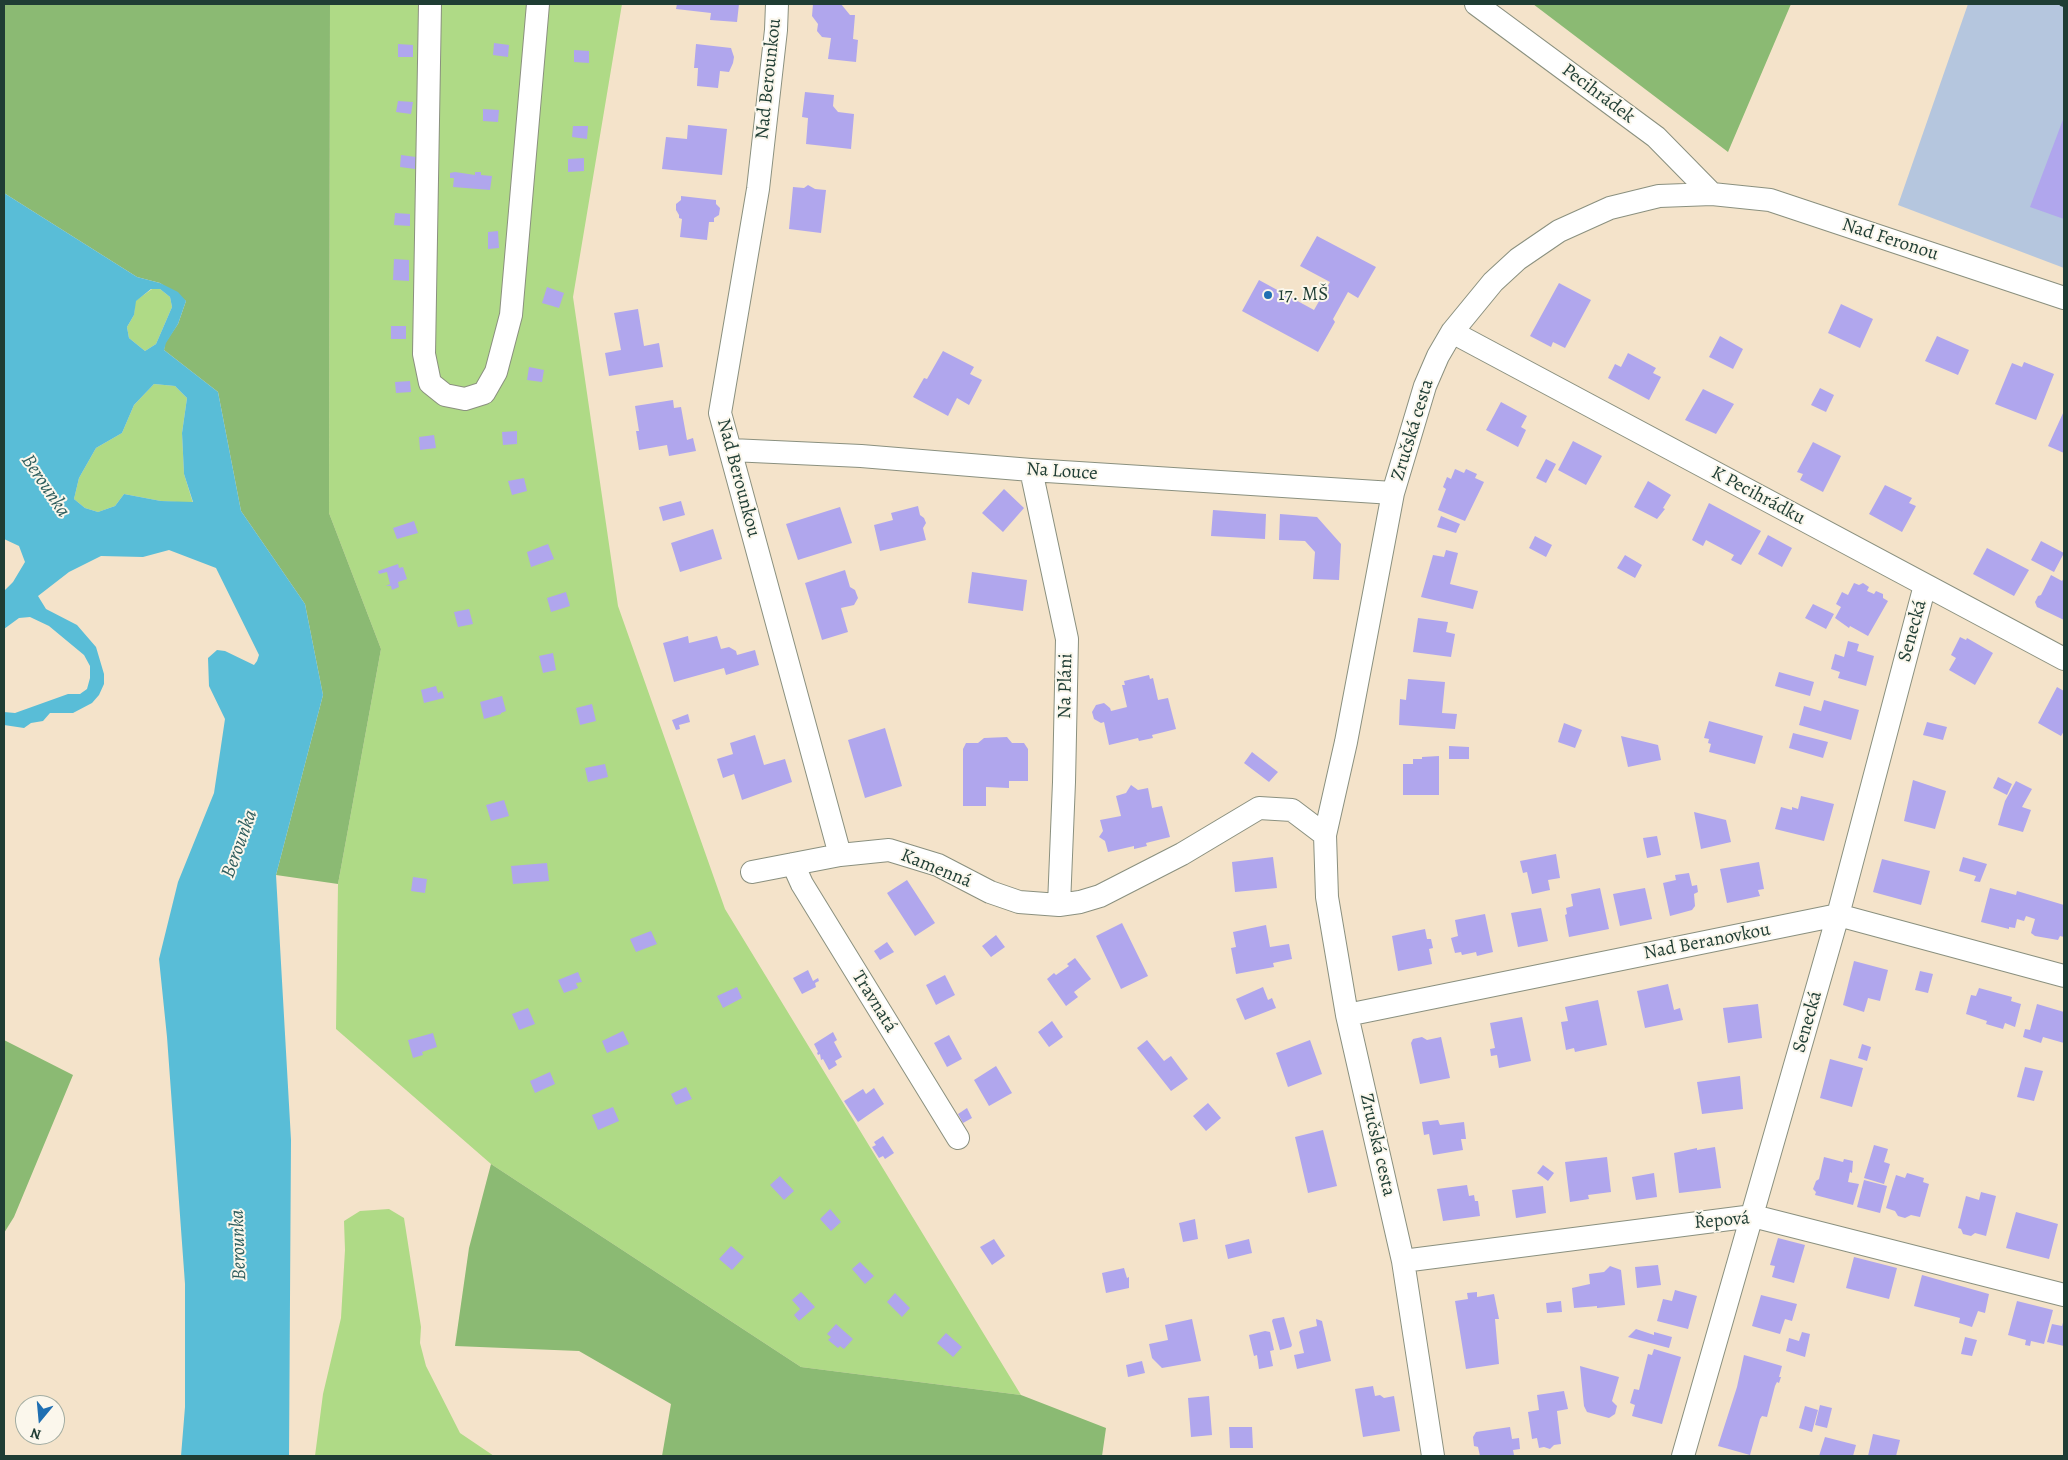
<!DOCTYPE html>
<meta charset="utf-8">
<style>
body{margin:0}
#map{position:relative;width:2068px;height:1460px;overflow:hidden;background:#f4e3ca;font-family:Alegreya,serif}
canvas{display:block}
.frame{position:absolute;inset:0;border:5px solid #1f3d34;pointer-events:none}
.north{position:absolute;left:15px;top:1395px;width:50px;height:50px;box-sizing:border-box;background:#fbf7ec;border:1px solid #a3ada2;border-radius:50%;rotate:197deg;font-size:14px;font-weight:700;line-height:20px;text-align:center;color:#1f3d34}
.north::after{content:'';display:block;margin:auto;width:18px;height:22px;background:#1f6fb2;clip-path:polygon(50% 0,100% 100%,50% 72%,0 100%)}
</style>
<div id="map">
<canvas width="2068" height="1460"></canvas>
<div class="frame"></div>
<div class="north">N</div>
</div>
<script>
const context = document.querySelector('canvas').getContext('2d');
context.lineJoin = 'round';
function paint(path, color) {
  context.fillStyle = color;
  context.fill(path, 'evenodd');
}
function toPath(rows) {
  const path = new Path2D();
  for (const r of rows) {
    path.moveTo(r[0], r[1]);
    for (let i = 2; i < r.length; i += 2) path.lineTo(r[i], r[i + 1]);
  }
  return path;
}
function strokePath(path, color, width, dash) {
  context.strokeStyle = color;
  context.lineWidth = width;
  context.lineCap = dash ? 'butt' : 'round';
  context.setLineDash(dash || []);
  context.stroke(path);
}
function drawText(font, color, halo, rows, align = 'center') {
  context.font = font + ' Alegreya,serif';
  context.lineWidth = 4;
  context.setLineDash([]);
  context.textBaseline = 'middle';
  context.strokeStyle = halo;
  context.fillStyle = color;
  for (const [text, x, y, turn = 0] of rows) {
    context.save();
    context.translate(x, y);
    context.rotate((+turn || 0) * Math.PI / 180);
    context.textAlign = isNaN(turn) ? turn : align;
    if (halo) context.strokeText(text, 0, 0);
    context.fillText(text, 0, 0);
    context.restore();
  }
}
paint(toPath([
 [1968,4,2064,4,2064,268,1898,205]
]), '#b5c6de');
paint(toPath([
 [330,4,622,4,573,297,618,606,725,909,1021,1395,801,1367,491,1164,336,1029,338,884,381,649,329,513],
 [152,289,160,289,170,297,172,307,156,344,145,351,129,338,127,327,134,315,135,301],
 [154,384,175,386,187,398,182,433,184,474,193,503,161,501,124,494,115,506,98,512,85,508,74,499,79,478,96,448,122,433,134,405],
 [389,1209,404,1218,421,1327,420,1343,426,1366,460,1433,494,1456,315,1456,323,1394,341,1318,345,1250,344,1221,360,1211]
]), '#afda86');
paint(toPath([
 [4,4,330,4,329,513,381,649,338,884,276,875,323,695,305,604,241,511,218,392,164,350,165,343,178,324,186,301,160,283,137,277,4,193],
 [1533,4,1791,4,1728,152],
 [4,1040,73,1075,14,1217,4,1233],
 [491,1164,801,1367,1021,1395,1106,1428,1102,1456,662,1456,671,1404,579,1351,455,1346,469,1248]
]), '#8bba73');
paint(toPath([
 [4,193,137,277,160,283,178,292,186,301,178,324,166,343,164,350,218,392,241,511,305,604,323,695,276,875,291,1140,289,1456,181,1456,185,1407,185,1284,167,1037,159,959,178,882,214,793,225,719,209,686,208,658,217,650,225,651,254,665,257,661,259,655,216,568,169,550,143,557,101,556,69,572,38,596,46,609,77,625,96,647,104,674,104,684,99,695,92,703,73,713,50,713,43,721,31,723,24,728,4,725,4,712,15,713,68,694,80,694,87,689,90,678,90,666,84,655,49,626,30,617,19,618,4,629,4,591,13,582,25,562,19,546,4,539],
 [151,289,160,289,170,297,172,307,156,344,145,351,129,338,127,327,134,315,136,301],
 [154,384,175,386,187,398,182,433,184,474,193,502,161,501,124,494,115,506,98,512,85,508,74,499,79,478,96,448,122,433,134,405]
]), '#59bdd7');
paint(toPath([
 [677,4,739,4,737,22,710,20,711,13,676,9],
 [813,4,841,4,850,15,855,15,853,39,858,40,856,62,828,59,831,38,822,37,817,31,818,24,812,16],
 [494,43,509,45,508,57,493,55],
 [398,44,413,45,413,57,398,57],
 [696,44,731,48,734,57,733,63,729,72,720,71,718,88,697,86,698,68,694,68],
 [574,50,589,51,589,63,574,62],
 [805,92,834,95,833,106,838,112,854,114,851,149,806,144,808,118,802,117],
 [398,101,413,102,411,114,396,112],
 [483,109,499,110,498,122,483,121],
 [2064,117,2064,219,2030,207],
 [688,125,727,129,722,175,662,169,666,137,687,139],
 [573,126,588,126,587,139,572,137],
 [401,155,416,157,415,169,400,167],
 [584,158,584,171,568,172,568,159],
 [455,172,475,175,475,172,481,172,481,175,492,176,490,190,453,187,454,178,450,178,450,173],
 [808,185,815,189,826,190,821,233,789,229,793,187,804,188],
 [681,196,716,200,716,204,720,208,719,215,714,218,714,222,709,222,707,240,680,237,682,219,679,218,679,215,676,210,676,204,681,200],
 [395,213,410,214,410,226,394,225],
 [498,231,499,248,488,249,488,232],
 [1317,236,1376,267,1358,298,1348,292,1333,319,1335,322,1318,352,1242,311,1259,280,1314,310,1330,282,1300,266],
 [394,259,409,260,409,281,393,280],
 [1559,283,1591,300,1565,348,1553,342,1551,347,1530,336],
 [547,287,564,293,559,308,542,303],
 [1841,304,1873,319,1860,348,1828,333],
 [638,309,644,346,659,343,663,367,609,376,605,353,621,350,614,313],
 [391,326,406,326,406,339,391,339],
 [1720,336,1743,349,1733,369,1709,357],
 [1937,336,1969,350,1958,375,1925,361],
 [943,351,974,367,970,374,982,380,969,405,957,398,948,416,913,397,924,378,927,379],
 [1628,353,1656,368,1653,373,1661,377,1649,400,1608,378,1615,364,1621,367],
 [2024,362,2054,374,2036,420,1995,404,2012,363,2022,367],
 [529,367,544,370,542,382,527,380],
 [410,381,411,392,396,393,395,382],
 [1820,388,1834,395,1826,412,1811,405],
 [1703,389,1734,404,1716,434,1685,420],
 [673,400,674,408,681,407,687,440,693,438,696,451,669,456,667,445,639,450,636,431,639,431,635,406],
 [1501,402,1527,416,1521,427,1526,430,1518,447,1486,430],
 [2064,411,2064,453,2048,446],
 [517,431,517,444,503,445,502,432],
 [434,435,436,448,420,450,419,437],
 [1573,441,1602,456,1586,485,1558,470],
 [1813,442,1841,456,1823,492,1800,480,1803,474,1797,472],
 [1546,459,1556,464,1546,483,1536,478],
 [1455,469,1464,473,1466,469,1477,474,1475,478,1484,482,1465,521,1438,510,1446,489,1443,487,1447,477,1451,479],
 [524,478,527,491,512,495,508,481],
 [1648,481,1671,495,1663,508,1665,509,1657,519,1634,507],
 [1885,485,1912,498,1909,503,1916,506,1902,532,1869,514],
 [1004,489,1024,508,1003,532,982,513],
 [681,501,685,515,663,521,659,507],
 [1709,503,1761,531,1741,565,1731,560,1734,555,1706,540,1703,546,1692,540],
 [918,506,920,515,924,518,926,523,923,528,926,540,880,551,874,525,893,520,891,513],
 [840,507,852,543,798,560,786,524],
 [1213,510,1266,514,1265,539,1211,536],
 [1280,514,1317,517,1341,544,1339,580,1313,579,1315,552,1305,541,1279,540],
 [1441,516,1460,524,1456,533,1437,527],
 [414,521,418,533,397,539,393,528],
 [713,529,722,559,680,572,671,543],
 [1768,535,1792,548,1782,567,1758,554],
 [1535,536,1552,545,1546,557,1529,548],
 [2041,541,2064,553,2054,572,2031,560],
 [548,544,554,559,531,567,527,552],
 [1987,548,2029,570,2014,596,1973,574],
 [1446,550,1458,553,1450,584,1478,591,1473,609,1421,597,1433,555,1444,557],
 [1625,555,1642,565,1635,578,1617,568],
 [398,564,399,568,403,567,407,579,398,582,399,587,392,590,391,586,386,586,390,584,387,572,379,574,378,571],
 [845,570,850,587,855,590,858,598,854,605,841,608,848,632,822,640,805,583],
 [972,572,1027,580,1023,611,968,603],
 [2051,575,2062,581,2064,578,2064,620,2037,607,2035,602,2038,596,2041,595],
 [1854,583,1859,585,1863,583,1869,587,1867,591,1874,594,1876,591,1883,594,1883,598,1888,601,1868,636,1850,626,1849,628,1835,618,1841,607,1836,604,1842,592,1848,595],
 [566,592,570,606,551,612,547,598],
 [1813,604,1834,614,1826,629,1805,618],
 [469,609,473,624,458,627,454,612],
 [1418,618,1448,622,1446,632,1455,634,1451,657,1413,652],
 [688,636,689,643,717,636,721,649,729,647,736,651,737,655,755,650,759,665,726,675,724,668,674,682,663,643],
 [1960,637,1966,640,1967,638,1993,653,1975,685,1949,670,1956,658,1951,655],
 [1848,641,1859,644,1857,651,1874,656,1866,686,1838,678,1840,672,1831,669,1835,654,1844,657],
 [553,653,556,670,543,673,539,656],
 [1779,672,1814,682,1810,696,1775,686],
 [1149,675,1150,679,1153,678,1158,700,1168,698,1176,729,1152,735,1153,738,1139,741,1138,738,1109,745,1104,722,1101,723,1094,719,1092,712,1096,705,1104,703,1110,708,1111,711,1127,707,1122,685,1125,685,1124,681],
 [1408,679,1445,682,1442,713,1457,714,1455,729,1399,725,1400,699,1406,700],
 [436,686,438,693,442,691,444,698,424,703,421,690],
 [2057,687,2064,691,2064,731,2061,736,2038,723],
 [502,696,506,711,501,713,501,714,484,719,480,702],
 [1824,700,1859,710,1851,740,1799,725,1804,706,1821,711],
 [592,704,596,721,580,725,576,708],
 [688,714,690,722,679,725,680,729,676,730,672,720],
 [1709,721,1763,736,1755,764,1709,752,1711,744,1708,743,1709,739,1704,738],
 [1927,722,1947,727,1943,740,1923,735],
 [1564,723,1582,730,1575,748,1558,742],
 [885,728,902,786,865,798,848,740],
 [1793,733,1828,742,1823,758,1789,748],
 [755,735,764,765,785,759,792,782,742,800,734,774,723,778,717,759,733,754,730,743],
 [1621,736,1658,745,1661,760,1628,767],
 [1007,737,1012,743,1024,743,1028,749,1028,781,1009,781,1009,788,986,787,986,806,963,806,963,749,966,743,978,743,984,738],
 [1449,746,1469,747,1469,759,1449,759],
 [1252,752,1278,772,1269,782,1244,763],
 [1439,756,1439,795,1403,795,1403,764,1413,764,1413,759,1422,759,1422,757],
 [605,764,608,777,588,782,585,768],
 [1998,777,2012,784,2007,795,1993,788],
 [1913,780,1946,791,1935,829,1904,821],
 [2016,781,2032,789,2022,807,2031,810,2023,832,1998,825,2005,801],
 [1131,785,1138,790,1148,788,1152,808,1162,806,1170,837,1146,843,1147,846,1134,849,1134,846,1108,852,1105,841,1099,837,1103,831,1100,820,1121,816,1116,796,1126,793],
 [1801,796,1834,804,1824,841,1775,829,1781,807,1792,810,1792,807,1798,809],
 [504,800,509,816,491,821,486,805],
 [1694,812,1726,820,1731,842,1701,849],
 [1657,836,1661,855,1647,858,1643,838],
 [1556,854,1560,878,1548,880,1550,890,1532,894,1527,872,1523,873,1520,861],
 [1273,857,1277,888,1235,892,1232,862],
 [1963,857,1987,864,1980,882,1974,881,1976,876,1959,871],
 [1882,859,1930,871,1921,905,1873,892],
 [1759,862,1764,889,1758,890,1760,896,1727,903,1720,869],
 [547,863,549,881,513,884,511,866],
 [1689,873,1692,886,1697,885,1698,892,1694,894,1695,906,1692,910,1670,916,1663,883,1676,880,1675,875],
 [413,877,427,879,425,893,411,891],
 [907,880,935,923,915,936,887,893],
 [1600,888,1609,929,1569,937,1565,915,1567,914,1566,908,1573,906,1571,894],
 [1645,888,1652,919,1620,926,1613,894],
 [1990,888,2016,895,2017,891,2064,905,2064,937,2060,936,2058,940,2035,936,2031,933,2035,919,2026,916,2024,921,2017,919,2015,928,2009,927,2009,929,1981,922],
 [1541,908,1548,941,1518,947,1511,913],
 [1485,914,1493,952,1477,956,1476,952,1462,955,1461,952,1455,953,1451,938,1458,936,1455,920],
 [1122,923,1148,976,1121,989,1096,936],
 [1266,925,1270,947,1289,944,1292,959,1273,963,1274,967,1236,974,1231,948,1236,947,1233,932],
 [1425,929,1427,939,1431,939,1433,948,1429,949,1432,964,1398,971,1392,936],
 [651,931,657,944,636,952,630,939],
 [996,935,1005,947,991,957,982,946],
 [887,942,894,952,880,960,874,951],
 [1075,958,1091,979,1074,992,1078,997,1066,1006,1047,979,1054,973,1056,975,1069,966,1067,964],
 [1854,961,1888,970,1880,1001,1868,998,1864,1012,1843,1005],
 [808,970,813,981,818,978,819,981,815,983,816,987,802,994,793,978],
 [1920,971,1933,974,1928,993,1915,990],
 [578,972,582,982,576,983,578,988,564,993,558,980],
 [945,975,955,995,936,1005,926,985],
 [1668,984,1674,1010,1680,1008,1683,1020,1645,1028,1637,991],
 [737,987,742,998,723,1008,717,996],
 [1263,987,1268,1000,1272,998,1276,1008,1245,1020,1236,999],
 [1979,988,2012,997,2011,1001,2021,1004,2015,1027,2005,1023,2003,1029,1986,1024,1987,1021,1966,1014,1971,995,1976,996],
 [1598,1000,1607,1045,1575,1052,1574,1048,1566,1050,1561,1022,1568,1021,1565,1007],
 [1758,1004,1762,1038,1728,1043,1723,1008],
 [2037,1004,2064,1012,2064,1043,2043,1037,2041,1043,2023,1037,2025,1029,2030,1030],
 [528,1008,535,1024,519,1030,512,1014],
 [1522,1017,1531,1061,1499,1068,1497,1055,1491,1056,1490,1049,1495,1048,1490,1023],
 [1052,1021,1063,1037,1049,1047,1038,1032],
 [623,1031,629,1044,607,1053,602,1041],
 [833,1032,837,1040,834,1042,842,1057,835,1061,837,1065,829,1070,823,1059,821,1060,820,1054,818,1055,817,1053,818,1052,814,1044],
 [433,1033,437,1047,422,1052,423,1055,413,1058,408,1040],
 [949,1035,962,1059,947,1067,934,1043],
 [1422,1037,1427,1040,1441,1037,1450,1078,1420,1084,1411,1043,1413,1039],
 [1147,1040,1164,1061,1171,1056,1188,1079,1171,1091,1137,1048],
 [1310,1040,1322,1074,1288,1087,1276,1053],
 [1862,1044,1871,1047,1867,1061,1858,1058],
 [1830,1059,1863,1068,1852,1107,1820,1098],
 [996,1066,1012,1093,989,1106,974,1080],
 [2025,1067,2043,1071,2034,1101,2017,1097],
 [550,1072,555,1084,535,1093,530,1081],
 [1740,1076,1743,1109,1702,1114,1697,1082],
 [686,1087,692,1099,676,1105,671,1094],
 [874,1088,884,1104,858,1122,844,1101,863,1089,866,1094],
 [1208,1103,1221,1118,1206,1131,1193,1116],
 [613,1107,619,1121,598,1130,592,1115],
 [967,1108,972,1118,963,1123,958,1114],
 [1438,1120,1440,1125,1464,1122,1466,1139,1461,1139,1463,1150,1433,1155,1429,1134,1424,1135,1422,1122],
 [1323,1130,1337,1186,1308,1193,1295,1137],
 [883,1136,894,1153,885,1159,883,1156,879,1158,872,1147,876,1145,874,1142],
 [1874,1145,1888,1149,1884,1162,1890,1164,1884,1184,1864,1178],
 [1715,1147,1721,1188,1679,1193,1674,1153,1697,1148,1697,1150],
 [1607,1157,1611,1192,1588,1195,1589,1199,1570,1202,1565,1162],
 [1824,1157,1843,1162,1844,1159,1853,1161,1852,1173,1850,1172,1848,1182,1859,1184,1853,1205,1815,1195,1816,1192,1813,1189,1816,1181,1819,1179],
 [1543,1165,1554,1173,1548,1181,1537,1173],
 [1654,1173,1657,1197,1636,1200,1632,1177],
 [1907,1173,1924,1178,1923,1182,1929,1184,1920,1217,1911,1215,1905,1218,1898,1216,1895,1211,1886,1208,1896,1175,1905,1178],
 [780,1176,794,1191,784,1200,770,1185],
 [1864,1180,1887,1186,1880,1213,1857,1207],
 [1467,1185,1469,1196,1474,1195,1475,1201,1478,1201,1480,1216,1443,1221,1437,1189],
 [1543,1186,1546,1213,1516,1218,1512,1190],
 [1981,1192,1996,1196,1986,1236,1975,1233,1971,1236,1963,1234,1961,1229,1958,1228,1966,1196,1979,1200],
 [830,1209,841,1222,831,1231,820,1219],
 [2016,1212,2058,1224,2049,1259,2006,1248],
 [1195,1219,1198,1239,1183,1242,1179,1223],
 [1778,1238,1805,1245,1794,1283,1772,1277,1775,1266,1770,1265],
 [994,1239,1005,1256,992,1265,980,1247],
 [1249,1239,1252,1253,1228,1259,1225,1245],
 [731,1246,744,1257,732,1270,719,1259],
 [1854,1257,1897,1268,1889,1299,1846,1288],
 [860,1262,874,1276,865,1284,852,1269],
 [1658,1265,1661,1285,1637,1288,1635,1267],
 [1610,1266,1621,1270,1625,1305,1597,1308,1597,1306,1574,1308,1572,1288,1590,1284,1589,1274,1604,1272],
 [1124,1268,1127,1278,1129,1277,1129,1288,1106,1293,1102,1273],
 [1922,1275,1989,1294,1985,1313,1978,1311,1972,1327,1959,1323,1960,1318,1914,1306],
 [1675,1290,1697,1296,1688,1329,1657,1321,1663,1299,1672,1301],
 [801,1292,815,1307,799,1321,794,1315,800,1309,792,1300],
 [1477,1292,1477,1297,1494,1294,1499,1319,1495,1319,1499,1364,1466,1369,1455,1301,1468,1299,1467,1293],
 [895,1293,910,1308,902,1317,887,1302],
 [1761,1295,1797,1304,1792,1321,1785,1319,1780,1334,1752,1326],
 [1561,1301,1562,1312,1547,1313,1546,1303],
 [2017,1301,2053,1310,2044,1344,2031,1341,2030,1346,2025,1345,2026,1340,2008,1335],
 [1284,1317,1292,1345,1291,1347,1280,1350,1272,1321,1273,1319],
 [1192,1319,1201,1361,1162,1368,1152,1358,1149,1344,1168,1340,1165,1325],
 [1316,1319,1322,1321,1331,1361,1297,1369,1294,1355,1304,1353,1299,1332,1301,1330,1317,1326],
 [2064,1319,2064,1346,2047,1342,2052,1324,2062,1326],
 [836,1324,853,1339,844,1349,840,1346,838,1348,828,1340,831,1337,827,1334],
 [1636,1329,1654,1335,1654,1332,1672,1337,1669,1348,1628,1337],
 [1265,1331,1270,1332,1274,1350,1270,1351,1273,1366,1259,1369,1257,1355,1254,1356,1249,1335],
 [1802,1332,1810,1334,1805,1357,1786,1351,1789,1338,1799,1341],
 [946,1333,962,1347,953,1357,937,1343],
 [1965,1337,1977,1340,1972,1356,1961,1354],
 [1654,1349,1681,1357,1662,1424,1632,1416,1635,1405,1630,1403,1634,1389,1639,1390,1648,1354,1652,1355],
 [1744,1355,1782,1366,1779,1377,1781,1377,1779,1383,1777,1382,1775,1386,1767,1417,1762,1416,1760,1419,1750,1455,1718,1446,1737,1387],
 [1142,1361,1145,1373,1128,1377,1126,1365],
 [1580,1366,1619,1377,1612,1401,1617,1406,1615,1414,1609,1418,1587,1412,1584,1406],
 [1373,1386,1375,1396,1380,1395,1384,1398,1394,1396,1400,1431,1363,1437,1355,1389],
 [1564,1391,1568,1409,1557,1411,1561,1444,1554,1445,1550,1449,1544,1447,1539,1448,1537,1438,1532,1439,1528,1412,1539,1410,1537,1395],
 [1209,1396,1212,1435,1191,1437,1188,1398],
 [1820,1405,1832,1408,1827,1428,1815,1425],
 [1805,1406,1818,1410,1812,1432,1799,1428],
 [1229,1427,1252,1427,1253,1448,1230,1448],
 [1510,1427,1512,1439,1519,1438,1520,1449,1513,1450,1514,1455,1480,1456,1478,1447,1474,1446,1473,1437,1476,1432],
 [1873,1434,1900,1440,1896,1456,1868,1456],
 [1825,1437,1856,1445,1853,1456,1819,1456]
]), '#b0a6ed');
const street = toPath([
 [430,4,424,354,430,383,445,395,465,399,484,393,496,372,511,315,538,4],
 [777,4,776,30,758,189,720,413,840,855],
 [1476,4,1656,137,1712,194],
 [1452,332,2064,659],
 [731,450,861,456,1031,470,1393,493],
 [1031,470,1067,639,1064,782,1059,905],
 [793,864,802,884,958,1138],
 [752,872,840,855,889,850,938,865,990,892,1019,902,1059,905,1080,902,1100,896,1182,854,1259,808,1292,810,1325,835],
 [1347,1015,1838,915,2064,976],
 [1403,1261,1753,1216,2064,1295],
 [1433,1456,1403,1261,1347,1015,1327,897,1325,835,1346,742,1393,493,1425,386,1438,356,1452,332,1493,282,1518,259,1559,231,1610,208,1659,196,1712,194,1770,200,2064,298],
 [1683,1456,1838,915,1925,585]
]);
strokePath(street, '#8a907f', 24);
strokePath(street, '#fff', 22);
strokePath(toPath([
 [2061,4,2064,5]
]), '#1f3d34', 4);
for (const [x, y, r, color] of [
 [1268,295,5,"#1f6fb2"]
]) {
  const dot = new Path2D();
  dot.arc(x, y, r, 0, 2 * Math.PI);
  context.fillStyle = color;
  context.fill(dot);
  strokePath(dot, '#fbf7ec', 2);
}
drawText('19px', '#1f3d34', '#fbf7ec', [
 ["Nad Berounkou",769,79,-84],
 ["Pecihrádek",1598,94,37],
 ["Nad Feronou",1890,240,18],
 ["Zručská cesta",1413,430,-73],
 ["Na Louce",1062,472,4],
 ["Nad Berounkou",738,478,75],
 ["K Pecihrádku",1758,496,28],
 ["Senecká",1913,631,-75],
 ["Na Pláni",1066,686,-89],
 ["Kamenná",936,869,22],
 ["Nad Beranovkou",1707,942,-11],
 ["Travnatá",874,1002,58],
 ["Senecká",1808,1022,-74],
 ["Zručská cesta",1377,1145,77],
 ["Řepová",1722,1221,-5]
]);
drawText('19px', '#1f3d34', '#fbf7ec', [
 ["17. MŠ",1278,295]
], 'left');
drawText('italic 20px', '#2e5d5d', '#fbf7ec', [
 ["Berounka",45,486,56],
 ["Berounka",240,844,-70],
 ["Berounka",239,1245,-92]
]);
</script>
